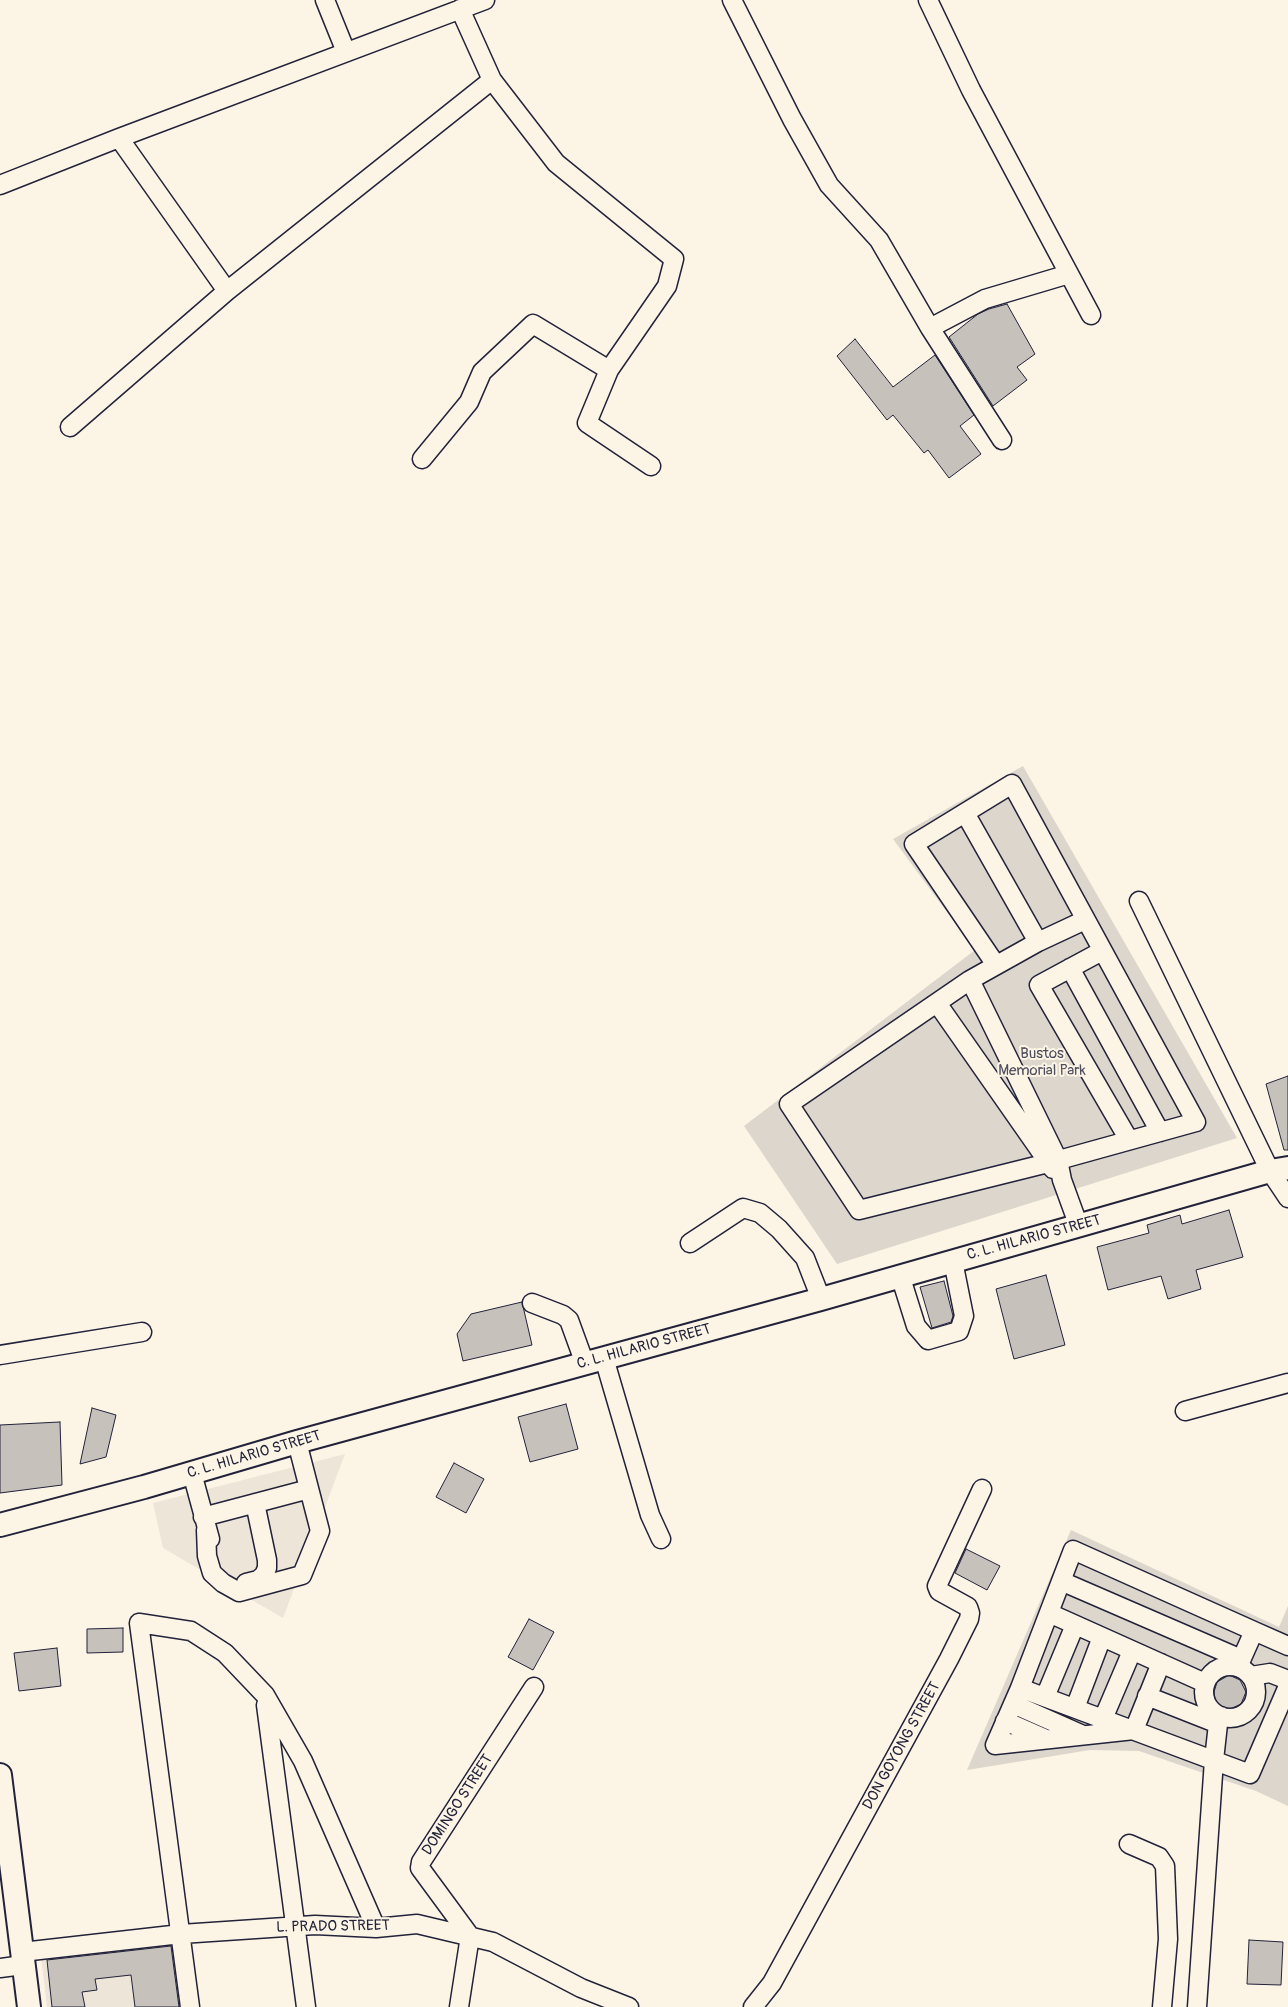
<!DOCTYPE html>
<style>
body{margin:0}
canvas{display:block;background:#fcf5e5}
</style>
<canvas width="1288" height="2007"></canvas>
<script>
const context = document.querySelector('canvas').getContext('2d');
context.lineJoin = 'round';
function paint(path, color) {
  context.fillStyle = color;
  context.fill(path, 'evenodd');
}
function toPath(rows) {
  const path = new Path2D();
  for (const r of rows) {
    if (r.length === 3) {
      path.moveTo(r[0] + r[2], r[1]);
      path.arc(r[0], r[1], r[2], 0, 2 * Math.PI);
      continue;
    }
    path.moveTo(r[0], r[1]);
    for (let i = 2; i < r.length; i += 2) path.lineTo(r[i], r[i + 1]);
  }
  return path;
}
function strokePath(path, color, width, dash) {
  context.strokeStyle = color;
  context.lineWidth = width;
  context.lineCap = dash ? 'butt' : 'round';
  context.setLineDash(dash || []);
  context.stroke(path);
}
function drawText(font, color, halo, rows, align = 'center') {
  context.font = font + ' Pangolin,sans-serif';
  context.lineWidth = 4;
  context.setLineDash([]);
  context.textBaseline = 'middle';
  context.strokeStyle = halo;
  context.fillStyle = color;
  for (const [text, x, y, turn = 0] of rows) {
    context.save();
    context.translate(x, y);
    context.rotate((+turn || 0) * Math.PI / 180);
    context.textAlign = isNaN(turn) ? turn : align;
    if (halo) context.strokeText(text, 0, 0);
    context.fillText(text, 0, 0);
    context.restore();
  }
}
paint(toPath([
 [345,1454,283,1618,163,1548,153,1503],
 [175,1941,183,2007,47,2007,41,1957]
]), '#ece5d8');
paint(toPath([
 [1023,766,1237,1138,837,1264,744,1126,975,950,893,839],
 [1071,1530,1279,1627,1288,1606,1288,1806,1256,1791,1139,1751,1090,1750,967,1770]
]), '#dcd6cc');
const building = toPath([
 [1007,304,1035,354,1017,367,1027,380,993,406,949,337,978,314,989,309,1007,304],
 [855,339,893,387,935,355,974,415,960,426,981,454,949,478,928,450,924,453,893,415,887,420,837,356,855,339],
 [1288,1076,1288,1150,1284,1150,1266,1084,1288,1076],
 [1229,1210,1243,1257,1196,1270,1201,1289,1168,1299,1161,1276,1108,1290,1097,1247,1149,1233,1147,1225,1180,1215,1182,1224,1229,1210],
 [1046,1275,1065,1345,1014,1359,996,1289,1046,1275],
 [944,1281,953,1316,951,1322,932,1328,920,1287,944,1281],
 [522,1302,532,1345,463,1361,457,1334,471,1314,522,1302],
 [566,1404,578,1449,530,1462,518,1417,566,1404],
 [92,1408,116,1415,106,1457,80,1464,92,1408],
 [60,1422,62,1485,0,1493,0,1425,60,1422],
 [454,1463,484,1479,466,1513,436,1497,454,1463],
 [966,1549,1000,1566,987,1590,955,1573,966,1549],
 [529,1619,554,1632,533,1670,508,1657,529,1619],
 [123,1628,123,1652,87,1653,87,1629,123,1628],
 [57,1648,61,1686,19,1691,14,1653,57,1648],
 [1229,1675,1240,1680,1246,1692,1241,1704,1230,1709,1219,1706,1215,1699,1214,1692,1217,1682,1229,1675],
 [1249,1940,1283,1942,1281,1985,1247,1984,1249,1940],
 [171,1946,179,2007,135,2007,131,1975,95,1979,97,1990,82,1992,85,2007,52,2007,47,1960,171,1946]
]);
paint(building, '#c6c1bb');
strokePath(building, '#22223b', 1);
const minor = toPath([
 [325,0,346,52],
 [732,0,792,119,829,185,879,240,930,328,1002,440],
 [928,0,971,90,1091,315],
 [119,138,227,291],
 [0,185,119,138,485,0],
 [930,328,985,299,1069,274],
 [609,370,587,423,651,466],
 [70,427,227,291,492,80],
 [422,459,469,402,482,372,533,324,609,370,667,286,674,259,556,163,492,80,460,9],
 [965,813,1038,942],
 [1139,901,1270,1171,1288,1198],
 [1102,951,1039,985,1129,1140],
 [996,965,914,844,1012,784,1196,1122,1048,1163,859,1210,789,1104,970,980,1038,942,1085,920],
 [1070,968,1160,1132],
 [970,980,1058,1160,1062,1180,1078,1224],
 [937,1003,1053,1169],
 [690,1243,743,1208,760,1213,779,1229,805,1258,821,1299],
 [900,1275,916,1326,928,1340,959,1331,964,1316,953,1261],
 [532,1303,563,1315,569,1320,585,1364],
 [0,1355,142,1332],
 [604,1358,650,1515,661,1539],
 [1185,1411,1288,1383],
 [192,1473,210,1539],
 [203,1517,309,1489],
 [206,1530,207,1556,212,1573,223,1583,239,1592,302,1575,320,1531,297,1442],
 [1061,1581,1241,1659],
 [246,1583,258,1580,264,1575,267,1568,267,1560,255,1503],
 [1049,1613,1205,1683],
 [1254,1631,1288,1646],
 [1161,1663,1134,1730,995,1745,1020,1688,1073,1550,1254,1631,1238,1667],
 [1230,1692,26],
 [1251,1676,1270,1673,1288,1680],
 [1020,1688,1250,1774,1288,1686],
 [1147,1696,1218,1724],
 [1045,1697,1075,1625],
 [1013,1704,1083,1735],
 [266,1705,306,2007],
 [1075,1708,1102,1637],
 [1103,1719,1132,1651],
 [1005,1721,1046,1739],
 [1129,1844,1159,1857,1165,1866,1168,1939,1162,2007],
 [22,1952,181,1934,315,1925,376,1928,417,1924,493,1942,581,1988,629,2007],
 [0,1968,23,1965],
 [190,2007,139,1623,191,1631,225,1653,265,1695,303,1761,376,1928],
 [459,2007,470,1936,420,1868,421,1862,534,1687],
 [753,2007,772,1983,949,1659,969,1619,970,1613,968,1607,939,1591,937,1586,982,1489],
 [1197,2007,1214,1760,1218,1724,1221,1716]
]);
const major = toPath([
 [0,1525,144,1487,297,1442,821,1299,1270,1171,1288,1168],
 [0,1775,29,2007]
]);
strokePath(minor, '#22223b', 21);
strokePath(major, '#22223b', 26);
strokePath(minor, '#fcf5e5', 18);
strokePath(major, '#fcf5e5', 22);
drawText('15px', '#504f5f', '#fcf5e5', [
 ["Bustos",1042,1054],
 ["Memorial Park",1042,1071]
]);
drawText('15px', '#22223b', '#fcf5e5', [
 ["C. L. HILARIO STREET",1034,1238,-15],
 ["C. L. HILARIO STREET",644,1347,-15],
 ["C. L. HILARIO STREET",254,1455,-16],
 ["DON GOYONG STREET",902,1746,-61],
 ["DOMINGO STREET",458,1805,-57],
 ["L. PRADO STREET",333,1927,-1]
]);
</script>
